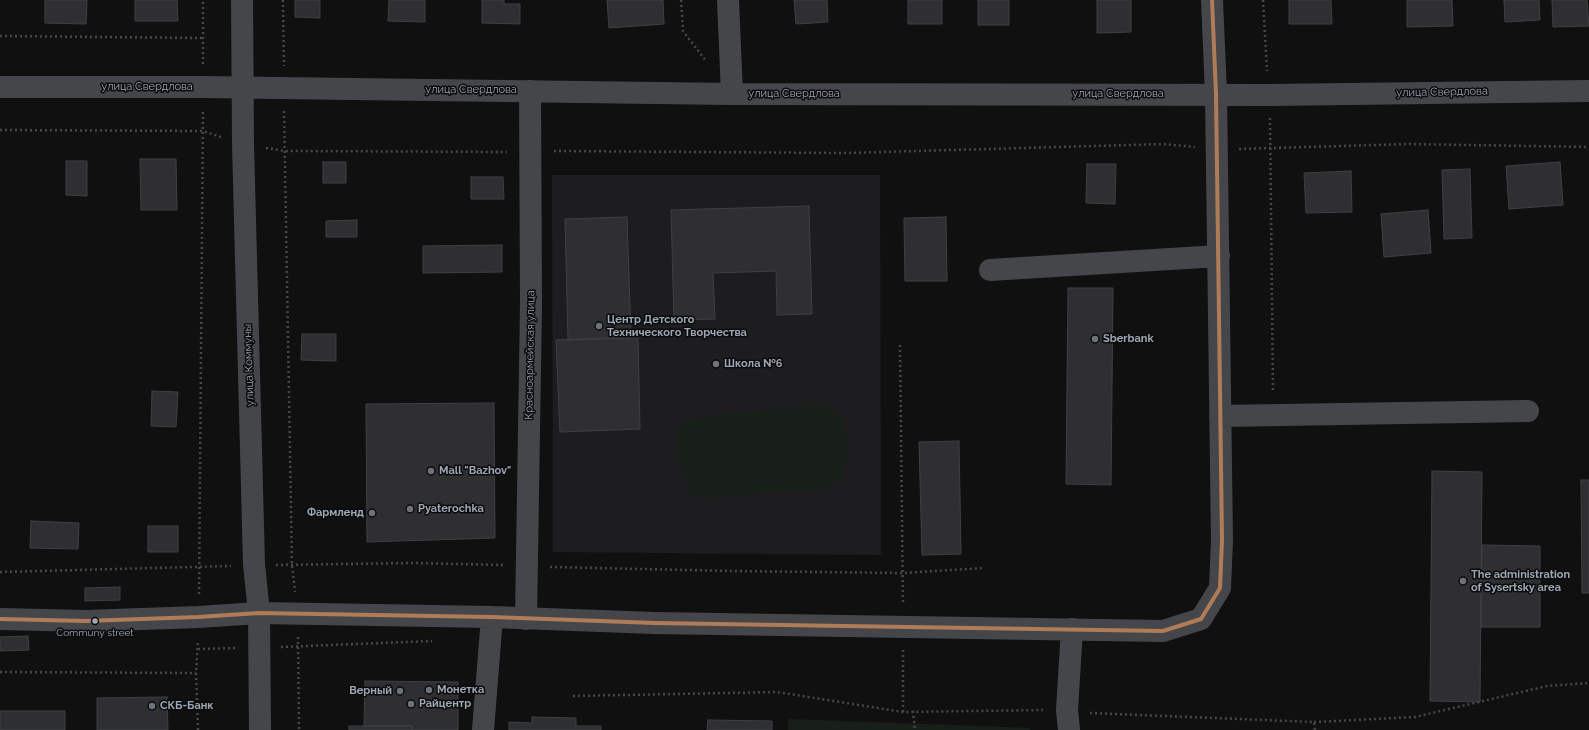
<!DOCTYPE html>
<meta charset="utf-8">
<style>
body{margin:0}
canvas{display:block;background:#101010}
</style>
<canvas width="1589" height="730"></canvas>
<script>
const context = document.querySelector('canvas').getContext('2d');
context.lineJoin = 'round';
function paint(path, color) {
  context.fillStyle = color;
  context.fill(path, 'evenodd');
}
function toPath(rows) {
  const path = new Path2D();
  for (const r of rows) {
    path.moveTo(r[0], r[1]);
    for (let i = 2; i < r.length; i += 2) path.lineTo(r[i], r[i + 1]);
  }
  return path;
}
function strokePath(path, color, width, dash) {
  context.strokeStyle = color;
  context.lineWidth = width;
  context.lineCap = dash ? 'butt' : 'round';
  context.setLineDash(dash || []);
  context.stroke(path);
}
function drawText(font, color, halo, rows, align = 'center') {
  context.font = font + ' Raleway,sans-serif';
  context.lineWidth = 3;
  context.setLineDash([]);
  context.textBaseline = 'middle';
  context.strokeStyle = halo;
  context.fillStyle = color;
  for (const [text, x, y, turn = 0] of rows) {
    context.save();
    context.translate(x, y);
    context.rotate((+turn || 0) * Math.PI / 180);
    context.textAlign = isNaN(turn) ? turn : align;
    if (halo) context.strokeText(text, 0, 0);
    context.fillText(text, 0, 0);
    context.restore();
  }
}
paint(toPath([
 [552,175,880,175,881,555,553,552]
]), '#1d1d1f');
paint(toPath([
 [818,406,831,407,837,412,844,423,849,452,840,482,826,489,701,498,691,495,679,463,677,439,681,426,692,419,745,411],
 [788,719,1030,728,1030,730,788,730]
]), '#181f19');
const building = toPath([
 [45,0,87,0,86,24,45,23,45,0],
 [135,0,177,0,178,21,135,21,135,0],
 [295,0,320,0,320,18,295,17,295,0],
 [389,0,425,0,425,22,388,21,389,0],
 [482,0,504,0,504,4,520,4,520,24,482,23,482,0],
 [607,0,663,0,664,24,609,28,607,0],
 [794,0,827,0,828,22,796,24,794,0],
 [908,0,942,0,942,24,908,24,908,0],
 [978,0,1009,0,1009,25,978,25,978,0],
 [1097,0,1131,0,1131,32,1097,33,1097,0],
 [1289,0,1331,0,1332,24,1289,24,1289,0],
 [1407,0,1452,0,1453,26,1407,27,1407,0],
 [1504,0,1539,0,1540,20,1505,22,1504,0],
 [1552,0,1587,0,1589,26,1553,27,1552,0],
 [140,159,176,159,177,210,141,210,140,159],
 [66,161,87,161,87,196,66,195,66,161],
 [323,162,346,162,346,183,323,183,323,162],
 [1560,162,1563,205,1509,209,1506,166,1560,162],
 [1087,164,1116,164,1115,204,1086,203,1087,164],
 [1470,169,1472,238,1444,239,1442,170,1470,169],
 [1351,171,1352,212,1306,213,1304,173,1351,171],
 [471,177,503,177,504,199,471,199,471,177],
 [809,206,812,314,777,315,776,271,713,273,715,319,674,320,671,210,809,206],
 [1428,210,1431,253,1384,257,1381,214,1428,210],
 [627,217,631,338,568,340,565,219,627,217],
 [946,217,947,281,905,281,904,218,946,217],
 [357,220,357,237,326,237,326,221,357,220],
 [502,245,502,272,423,273,423,246,502,245],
 [1068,288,1113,288,1111,485,1066,484,1068,288],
 [302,334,336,334,336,361,301,360,302,334],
 [638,337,640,429,560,432,556,340,638,337],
 [152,391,178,392,176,427,151,426,152,391],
 [494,403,495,538,367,542,366,404,494,403],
 [959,441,961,554,922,555,919,442,959,441],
 [1432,471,1482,472,1480,702,1430,701,1432,471],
 [1581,480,1589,480,1589,593,1582,593,1581,480],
 [31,521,79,523,78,549,30,548,31,521],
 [148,526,178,526,178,552,148,552,148,526],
 [1482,545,1540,546,1540,627,1481,627,1482,545],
 [120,587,120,600,85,601,85,588,120,587],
 [28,636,29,650,0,651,0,637,28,636],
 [365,681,458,682,458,730,412,730,412,726,364,726,365,681],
 [167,697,168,730,97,730,97,698,167,697],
 [0,711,65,711,65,730,0,730,0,711],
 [532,717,576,718,576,726,601,726,601,730,509,730,509,722,532,723,532,717],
 [708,720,772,721,772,730,707,730,708,720],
 [349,726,412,726,412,730,349,730,349,726]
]);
paint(building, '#2f2f31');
strokePath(building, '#3e4044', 1);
strokePath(toPath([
 [283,0,284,66],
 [681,0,683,31,706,61],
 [1263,0,1267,71],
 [0,36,204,38],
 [203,64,203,0],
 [284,111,292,565,295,592],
 [1270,118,1273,393],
 [0,130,203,131,221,137],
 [266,148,285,151,507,152],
 [1239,149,1408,144,1589,147],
 [554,151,846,153,1164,144,1195,147],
 [900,345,903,605],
 [276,565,414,563,503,565],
 [550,567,733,571,903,573,984,568],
 [0,572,231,566],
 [199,594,203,111],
 [298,637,299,730],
 [281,647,432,641],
 [198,649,236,648],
 [903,650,903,712],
 [0,672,196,673],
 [573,696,777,692,903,712,1043,710],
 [913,711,915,730],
 [1090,713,1314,722,1315,730],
 [1314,722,1415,717,1547,686,1589,683],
 [198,730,196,673,198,641]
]), '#45474b', 2.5, [2, 3]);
strokePath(toPath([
 [242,0,243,144,254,564,259,613,260,730],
 [728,0,732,94],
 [0,87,203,87,732,94,1269,95,1589,91],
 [990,270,1219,256],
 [1220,416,1528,411],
 [0,619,86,621,198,617,259,613,492,617,654,623,1163,631,1201,619,1220,588,1222,540,1216,94,1212,0],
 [526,619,531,304,530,91],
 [483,730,492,617],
 [1069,730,1067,710,1072,629]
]), '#44464a', 22);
strokePath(toPath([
 [0,619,86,621,198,617,259,613,492,617,654,623,1163,631,1201,619,1220,588,1222,540,1216,94,1212,0]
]), '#b07c57', 4);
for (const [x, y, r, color] of [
 [599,326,4,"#6d727b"],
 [1095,339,4,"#6d727b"],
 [716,364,4,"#6d727b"],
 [431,471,4,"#6d727b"],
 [410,509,4,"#6d727b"],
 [372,513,4,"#6d727b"],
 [1463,581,4,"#6d727b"],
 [95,621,3.5,"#9fa7b4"],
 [429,690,4,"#6d727b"],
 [400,691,4,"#6d727b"],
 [411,704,4,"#6d727b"],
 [152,706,4,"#6d727b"]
]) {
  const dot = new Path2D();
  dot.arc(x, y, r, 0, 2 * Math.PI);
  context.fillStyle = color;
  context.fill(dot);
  strokePath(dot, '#0a0b0c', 1.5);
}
drawText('10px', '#9fa7b4', '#0a0b0c', [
 ["Communy street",95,633]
]);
drawText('11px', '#9fa7b4', '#0a0b0c', [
 ["улица Свердлова",147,87],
 ["улица Свердлова",471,90],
 ["улица Свердлова",1442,92,-1],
 ["улица Свердлова",794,94],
 ["улица Свердлова",1118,94],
 ["Красноармейская улица",530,355,-89],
 ["улица Коммуны",249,365,-92]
]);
drawText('bold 11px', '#9fa7b4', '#0a0b0c', [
 ["Центр Детского",607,320],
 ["Технического Творчества",607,333],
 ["Sberbank",1103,339],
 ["Школа №6",724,364],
 ["Mall \"Bazhov\"",439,471],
 ["Pyaterochka",418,509],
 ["Фармленд",364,513,"right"],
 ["The administration",1471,575],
 ["of Sysertsky area",1471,588],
 ["Монетка",437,690],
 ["Верный",392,691,"right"],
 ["Райцентр",419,704],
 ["СКБ-Банк",160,706]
], 'left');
</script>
